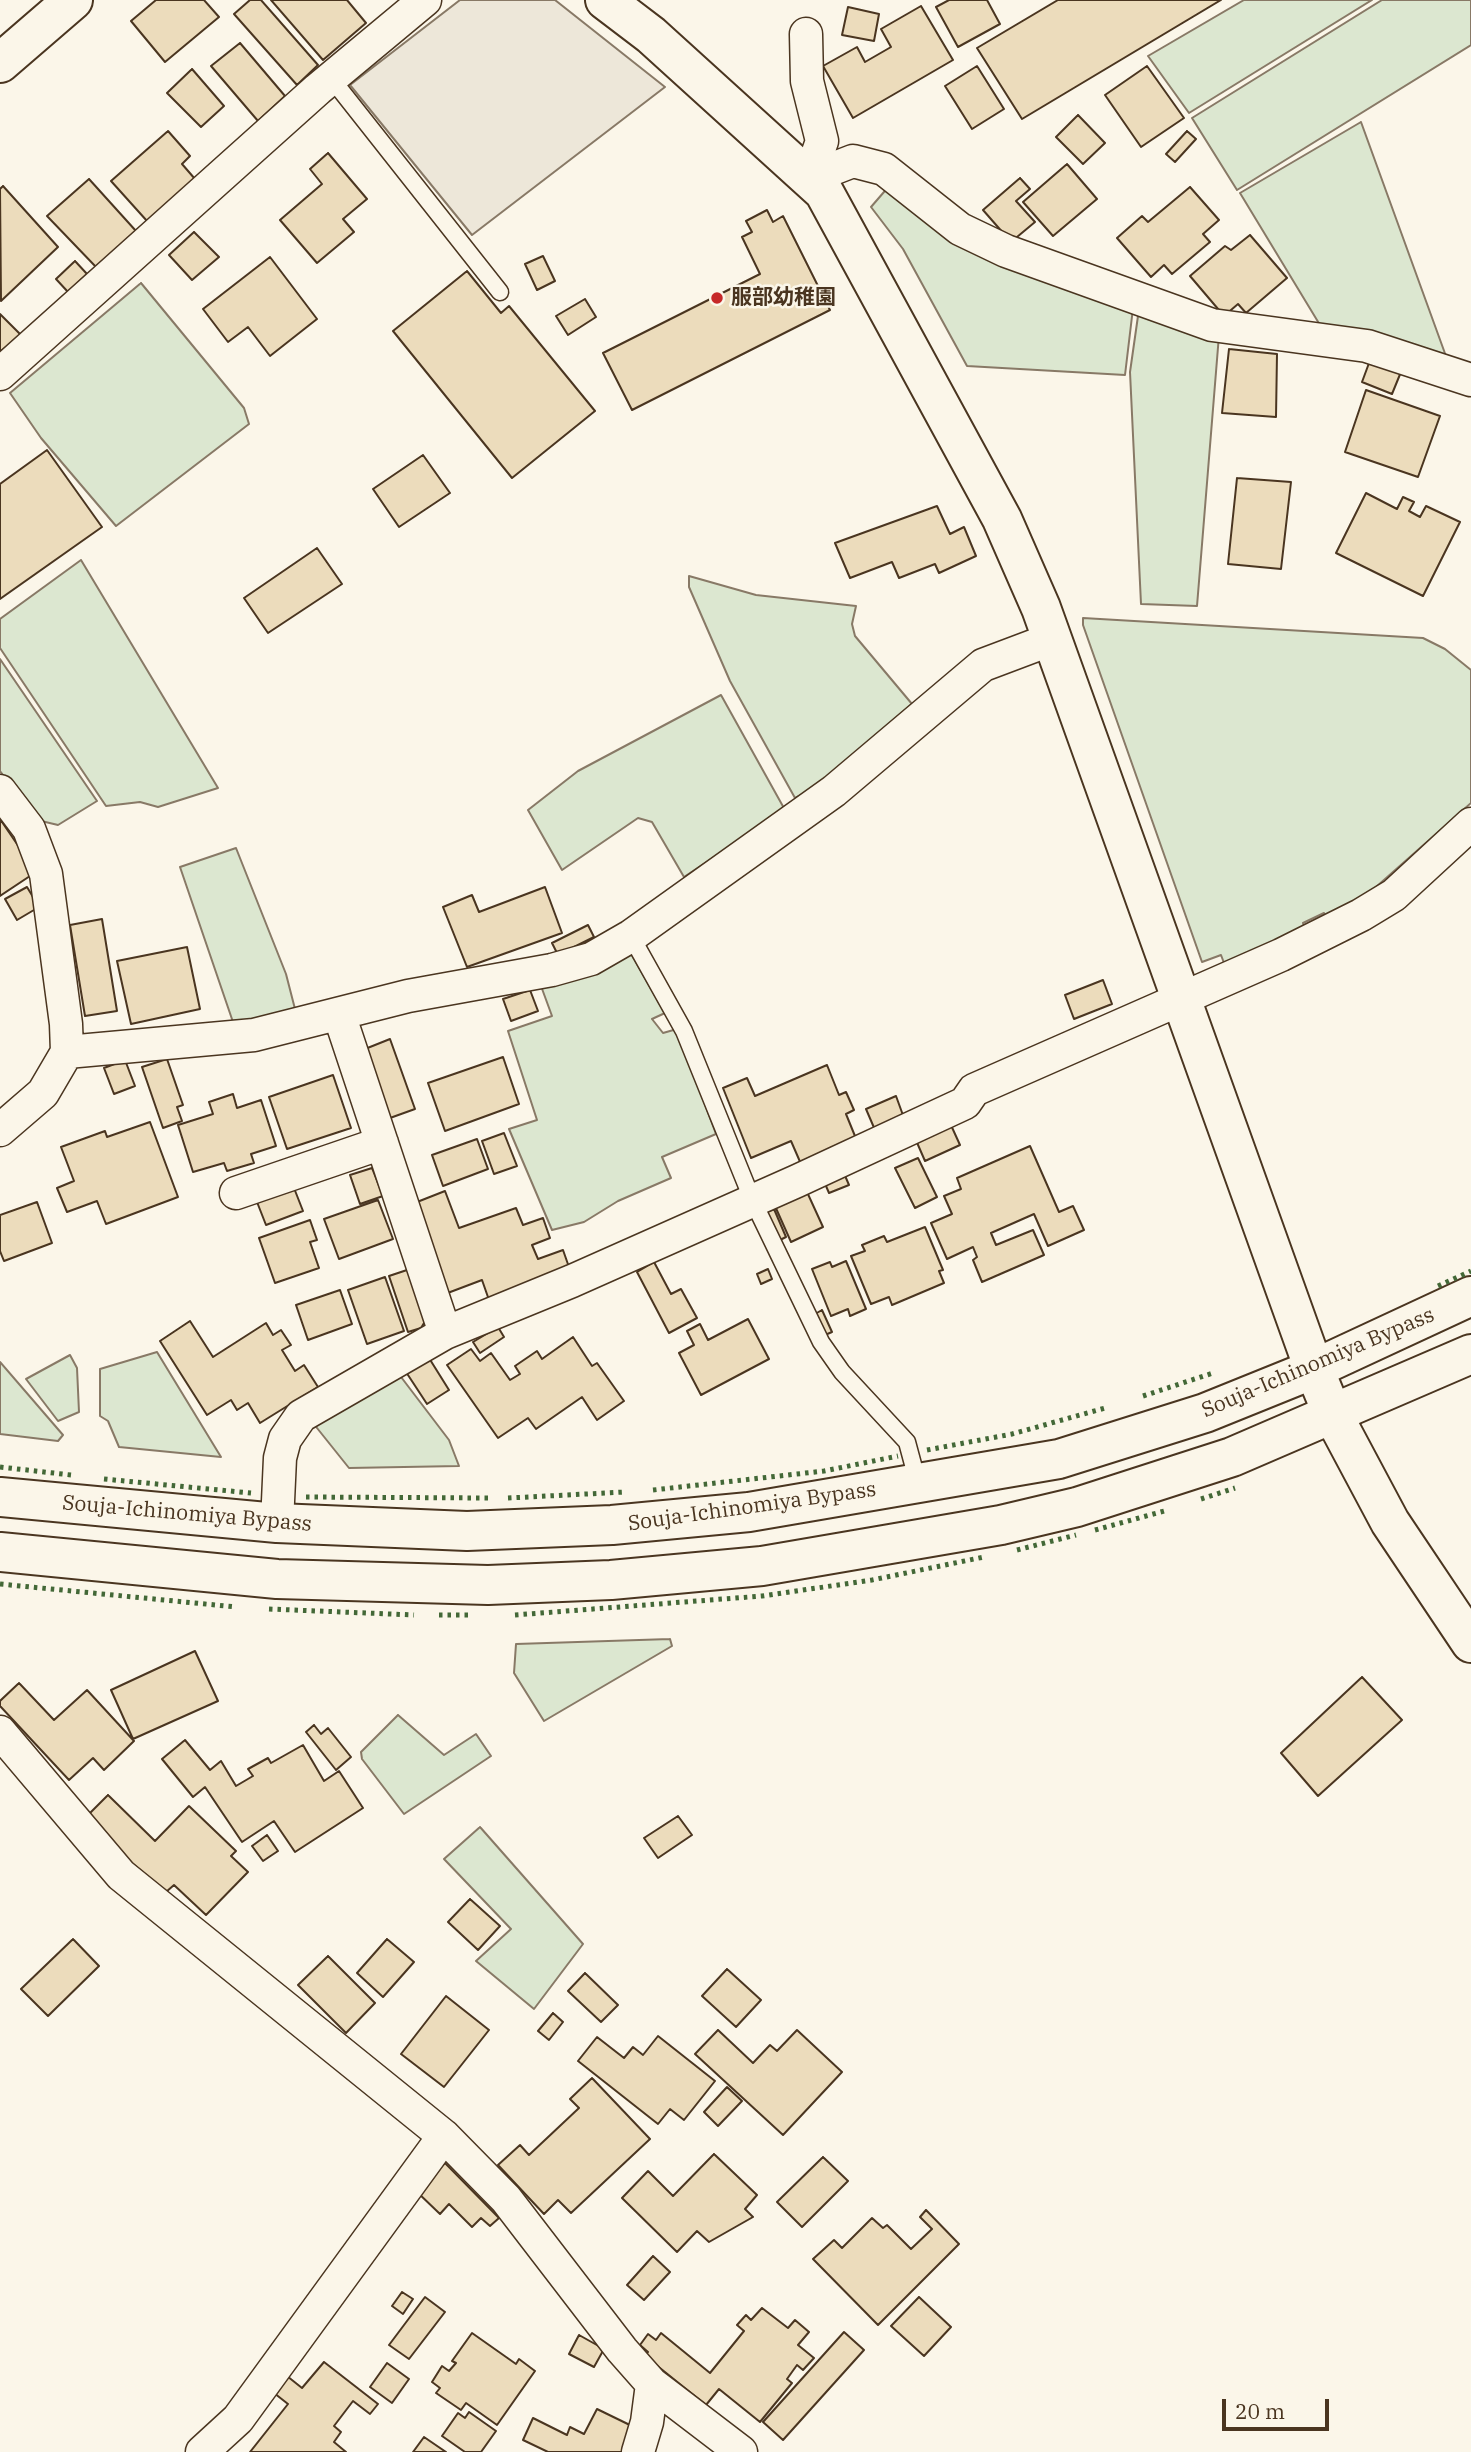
<!DOCTYPE html>
<meta charset="utf-8">
<style>
body{margin:0}
#map{position:relative;width:1471px;height:2452px;overflow:hidden;background:#fbf6e9;font-family:"IBM Plex Serif",serif}
canvas{display:block}
.scale{position:absolute;left:1222px;top:2399px;width:107px;height:32px;box-sizing:border-box;border:4px solid #4a3520;border-top:0;padding-left:9px;font-size:21px;line-height:24px;white-space:nowrap;color:#4a3520;-webkit-text-stroke:5px #fbf6e9;paint-order:stroke}
</style>
<div id="map">
<canvas width="1471" height="2452"></canvas>
<div class="scale">20 m</div>
</div>
<script>
const context = document.querySelector('canvas').getContext('2d');
context.lineJoin = 'round';
function paint(path, color) {
  context.fillStyle = color;
  context.fill(path, 'evenodd');
}
function toPath(rows) {
  const path = new Path2D();
  for (const r of rows) {
    path.moveTo(r[0], r[1]);
    for (let i = 2; i < r.length; i += 2) path.lineTo(r[i], r[i + 1]);
  }
  return path;
}
function strokePath(path, color, width, dash) {
  context.strokeStyle = color;
  context.lineWidth = width;
  context.lineCap = dash ? 'butt' : 'round';
  context.setLineDash(dash || []);
  context.stroke(path);
}
function drawText(font, color, halo, rows, align = 'center') {
  context.font = font + ' "IBM Plex Serif","Noto Sans JP",serif';
  context.lineWidth = 5;
  context.setLineDash([]);
  context.textBaseline = 'middle';
  context.strokeStyle = halo;
  context.fillStyle = color;
  for (const [text, x, y, turn = 0] of rows) {
    context.save();
    context.translate(x, y);
    context.rotate((+turn || 0) * Math.PI / 180);
    context.textAlign = isNaN(turn) ? turn : align;
    if (halo) context.strokeText(text, 0, 0);
    context.fillText(text, 0, 0);
    context.restore();
  }
}
const green = toPath([
 [1244,0,1372,0,1189,113,1148,56,1244,0],
 [1382,0,1471,0,1471,45,1237,190,1192,118,1382,0],
 [1361,122,1451,370,1323,330,1240,193,1361,122],
 [890,185,1133,308,1125,375,967,366,903,249,871,207,890,185],
 [141,283,244,408,249,424,116,526,41,438,10,393,141,283],
 [1139,309,1219,335,1197,606,1141,604,1130,372,1139,309],
 [81,560,218,788,158,807,140,802,106,806,0,648,0,619,81,560],
 [689,576,756,595,856,606,852,624,855,636,912,704,812,790,795,798,730,681,689,587,689,576],
 [1083,618,1423,638,1445,649,1471,670,1471,803,1376,887,1326,919,1324,913,1303,923,1305,929,1224,963,1221,955,1202,962,1083,625,1083,618],
 [0,659,97,801,58,825,37,820,0,771,0,659],
 [721,695,785,810,684,877,652,822,638,818,562,870,528,810,578,771,721,695],
 [236,848,286,974,295,1009,234,1025,180,867,236,848],
 [630,952,665,1013,652,1019,663,1033,677,1029,716,1134,662,1157,671,1178,618,1201,584,1222,552,1230,509,1129,537,1120,508,1031,552,1016,541,986,630,952],
 [157,1352,221,1457,119,1447,108,1421,100,1416,100,1369,157,1352],
 [70,1355,77,1368,79,1412,58,1421,26,1379,70,1355],
 [0,1362,63,1435,58,1441,0,1434,0,1362],
 [398,1373,449,1440,459,1466,349,1468,313,1423,398,1373],
 [670,1639,672,1646,544,1721,514,1673,516,1644,670,1639],
 [398,1715,444,1755,476,1734,491,1756,404,1814,362,1759,361,1752,398,1715],
 [480,1827,583,1944,534,2009,476,1961,511,1929,444,1859,480,1827]
]);
paint(green, '#dce7d0');
strokePath(green, '#887966', 2);
const parking = toPath([
 [460,0,555,0,665,87,472,235,350,85,460,0]
]);
paint(parking, '#ede7d9');
strokePath(parking, '#887966', 2);
const building = toPath([
 [156,0,204,0,219,17,165,62,131,21,156,0],
 [250,0,261,0,318,65,297,85,234,14,250,0],
 [271,0,347,0,366,23,323,60,271,0],
 [949,0,987,0,1000,24,958,47,936,7,949,0],
 [1058,0,1221,0,1022,119,977,48,1058,0],
 [921,6,953,60,853,118,823,66,857,47,865,62,891,47,881,29,921,6],
 [848,7,879,14,874,41,842,35,848,7],
 [240,43,285,96,258,121,211,66,240,43],
 [977,66,1004,109,972,129,945,86,977,66],
 [1147,66,1184,118,1141,147,1105,95,1147,66],
 [192,69,224,106,201,127,167,93,192,69],
 [1078,115,1105,143,1083,164,1056,137,1078,115],
 [168,131,190,156,182,164,195,179,147,221,111,181,168,131],
 [1187,131,1196,139,1175,162,1166,154,1187,131],
 [328,153,367,199,343,219,354,232,317,263,280,220,322,184,310,169,328,153],
 [1067,164,1097,199,1053,236,1023,202,1067,164],
 [1020,178,1030,189,1016,201,1035,222,1011,242,983,210,1020,178],
 [89,179,136,231,96,267,47,216,89,179],
 [3,186,58,247,1,301,0,189,3,186],
 [1190,187,1219,220,1203,234,1210,242,1172,274,1164,265,1151,277,1117,238,1142,216,1148,222,1190,187],
 [767,210,773,222,783,216,830,310,632,410,603,353,760,274,742,237,752,232,746,221,767,210],
 [194,232,219,257,192,280,169,255,194,232],
 [1250,235,1287,278,1246,313,1238,304,1224,316,1190,276,1225,246,1231,250,1250,235],
 [543,256,555,281,537,290,525,264,543,256],
 [270,257,317,319,270,356,248,327,228,342,203,309,270,257],
 [75,261,87,274,68,292,56,279,75,261],
 [467,271,501,313,509,306,595,411,512,478,393,331,467,271],
 [585,299,596,317,568,335,556,316,585,299],
 [0,314,21,335,0,352,0,314],
 [1229,349,1277,354,1276,417,1222,413,1229,349],
 [1372,355,1403,367,1392,394,1362,382,1372,355],
 [1366,390,1440,416,1418,477,1345,452,1366,390],
 [47,450,102,527,0,599,0,484,47,450],
 [423,455,450,493,399,527,373,489,423,455],
 [1237,478,1291,482,1281,569,1228,564,1237,478],
 [1366,493,1397,509,1403,497,1414,502,1409,511,1420,517,1426,506,1460,522,1423,596,1336,553,1366,493],
 [937,506,950,534,964,527,976,556,939,573,935,564,899,578,892,562,850,578,835,543,937,506],
 [317,548,342,584,268,633,244,598,317,548],
 [0,819,36,872,0,896,0,819],
 [27,887,39,907,17,920,5,899,27,887],
 [545,887,562,933,467,967,443,907,472,895,479,912,545,887],
 [102,919,117,1011,85,1016,70,925,102,919],
 [588,925,594,937,558,955,552,943,588,925],
 [187,947,200,1009,131,1024,117,961,187,947],
 [1103,980,1112,1004,1074,1019,1065,995,1103,980],
 [530,990,538,1011,511,1021,503,999,530,990],
 [390,1039,415,1109,390,1118,365,1049,390,1039],
 [503,1057,519,1104,445,1131,428,1083,503,1057],
 [167,1059,183,1105,177,1107,182,1121,163,1128,142,1067,167,1059],
 [125,1060,135,1086,114,1094,104,1068,125,1060],
 [827,1065,839,1095,846,1092,854,1110,846,1114,857,1141,801,1164,791,1141,751,1158,723,1088,747,1078,755,1096,827,1065],
 [333,1075,351,1128,287,1149,269,1097,333,1075],
 [233,1094,237,1108,261,1100,276,1146,251,1154,254,1163,227,1171,224,1163,193,1172,178,1125,213,1114,209,1102,233,1094],
 [896,1096,904,1118,875,1130,866,1109,896,1096],
 [150,1122,178,1197,106,1224,97,1201,67,1212,57,1188,74,1181,61,1147,105,1131,107,1137,150,1122],
 [950,1123,960,1145,925,1161,915,1138,950,1123],
 [504,1133,517,1166,494,1174,482,1141,504,1133],
 [477,1139,488,1169,443,1186,432,1155,477,1139],
 [1030,1146,1059,1212,1073,1206,1084,1230,1048,1246,1034,1214,991,1233,996,1245,1033,1230,1044,1255,982,1282,973,1260,977,1257,973,1247,947,1259,931,1223,952,1214,944,1196,961,1189,957,1178,1030,1146],
 [918,1158,937,1197,915,1208,895,1168,918,1158],
 [372,1168,383,1196,360,1204,350,1175,372,1168],
 [843,1171,849,1185,829,1193,823,1179,843,1171],
 [294,1188,303,1211,266,1225,257,1202,294,1188],
 [445,1191,459,1228,516,1208,523,1225,543,1218,550,1238,532,1245,538,1259,563,1250,570,1270,489,1300,482,1280,445,1294,412,1204,445,1191],
 [807,1192,823,1227,791,1242,775,1206,807,1192],
 [378,1200,393,1239,339,1259,324,1219,378,1200],
 [37,1202,52,1243,4,1261,0,1251,0,1215,37,1202],
 [774,1209,786,1237,778,1241,764,1213,774,1209],
 [310,1220,317,1240,310,1242,319,1268,275,1283,259,1238,310,1220],
 [925,1227,943,1270,939,1271,944,1283,892,1305,889,1297,871,1304,851,1256,865,1251,862,1245,884,1236,887,1242,925,1227],
 [846,1261,866,1309,850,1316,848,1309,831,1316,812,1269,830,1262,832,1267,846,1261],
 [654,1262,671,1294,681,1289,697,1318,669,1333,637,1272,654,1262],
 [410,1269,427,1318,421,1328,408,1332,389,1276,410,1269],
 [768,1269,772,1279,761,1284,757,1274,768,1269],
 [385,1277,404,1331,367,1344,348,1290,385,1277],
 [340,1290,352,1324,308,1340,296,1305,340,1290],
 [822,1310,832,1332,825,1335,815,1314,822,1310],
 [748,1319,769,1359,701,1395,679,1353,694,1345,687,1331,700,1324,708,1340,748,1319],
 [190,1321,213,1357,266,1323,273,1335,281,1330,291,1345,282,1350,295,1371,304,1365,318,1387,260,1423,248,1403,237,1410,231,1400,207,1415,160,1341,190,1321],
 [498,1327,504,1337,480,1353,473,1342,498,1327],
 [573,1337,592,1366,597,1363,624,1401,597,1420,582,1397,536,1429,528,1418,498,1438,447,1365,471,1349,480,1361,491,1353,510,1380,520,1374,515,1366,537,1351,542,1359,573,1337],
 [429,1358,449,1390,427,1404,406,1372,429,1358],
 [195,1651,218,1701,133,1739,111,1690,195,1651],
 [1362,1677,1402,1720,1318,1796,1281,1753,1362,1677],
 [19,1683,54,1720,87,1690,134,1741,104,1770,93,1758,69,1780,0,1706,0,1701,19,1683],
 [314,1725,321,1734,328,1728,351,1757,336,1770,306,1732,314,1725],
 [185,1740,210,1770,221,1761,236,1786,253,1776,248,1769,268,1758,271,1763,303,1745,324,1781,339,1771,363,1808,295,1852,274,1821,242,1842,205,1787,193,1797,162,1759,185,1740],
 [108,1795,155,1841,189,1806,236,1851,231,1856,248,1872,206,1915,174,1885,166,1892,126,1858,87,1816,108,1795],
 [678,1816,692,1835,658,1858,644,1838,678,1816],
 [267,1835,278,1851,263,1861,252,1846,267,1835],
 [470,1899,500,1926,478,1950,448,1922,470,1899],
 [73,1939,99,1966,48,2016,21,1989,73,1939],
 [387,1939,414,1962,383,1997,357,1973,387,1939],
 [328,1956,375,2003,346,2033,298,1985,328,1956],
 [727,1969,761,2000,736,2027,702,1996,727,1969],
 [585,1973,618,2005,601,2022,568,1991,585,1973],
 [446,1996,489,2030,444,2087,401,2054,446,1996],
 [553,2013,563,2022,549,2040,538,2031,553,2013],
 [718,2030,753,2063,770,2045,777,2051,797,2030,842,2072,783,2135,695,2054,718,2030],
 [658,2036,715,2081,684,2120,670,2109,658,2124,578,2061,597,2037,624,2058,633,2047,643,2055,658,2036],
 [592,2078,650,2139,571,2213,558,2200,544,2214,498,2165,520,2145,529,2155,579,2108,570,2099,592,2078],
 [727,2087,742,2101,718,2126,704,2112,727,2087],
 [714,2154,757,2195,745,2209,753,2217,709,2242,697,2231,677,2252,622,2198,648,2171,673,2196,714,2154],
 [823,2157,848,2181,802,2227,777,2202,823,2157],
 [445,2163,499,2218,490,2226,481,2218,472,2227,449,2204,440,2214,416,2191,445,2163],
 [926,2210,959,2244,878,2325,813,2259,834,2240,842,2248,872,2218,883,2228,887,2225,911,2249,932,2229,920,2217,926,2210],
 [653,2256,670,2272,644,2300,627,2285,653,2256],
 [402,2292,413,2299,403,2314,392,2306,402,2292],
 [425,2297,445,2312,409,2359,389,2345,425,2297],
 [919,2297,951,2327,924,2356,891,2326,919,2297],
 [762,2308,788,2328,795,2320,809,2332,798,2345,814,2358,803,2370,797,2365,787,2379,792,2383,760,2422,719,2389,706,2405,645,2356,648,2352,640,2345,648,2334,656,2340,661,2333,710,2373,744,2331,737,2325,746,2315,751,2320,762,2308],
 [844,2332,864,2350,783,2440,763,2422,844,2332],
 [472,2333,516,2364,519,2359,535,2371,497,2425,466,2403,461,2410,436,2393,440,2388,432,2382,442,2366,449,2371,456,2363,452,2361,472,2333],
 [579,2335,604,2349,594,2367,569,2354,579,2335],
 [324,2362,378,2404,370,2414,353,2401,334,2426,341,2432,334,2442,346,2452,250,2452,288,2404,274,2393,287,2376,302,2388,324,2362],
 [387,2363,409,2379,392,2403,370,2387,387,2363],
 [597,2409,636,2428,624,2452,548,2452,523,2440,533,2418,567,2435,570,2427,584,2434,597,2409],
 [469,2412,496,2431,481,2452,465,2452,442,2436,458,2413,465,2418,469,2412],
 [424,2437,446,2452,413,2452,424,2437]
]);
paint(building, '#ecdcbc');
strokePath(building, '#4a3520', 2);
const service = toPath([
 [331,78,500,292],
 [631,936,684,1031,752,1199,821,1342,842,1372,907,1442,918,1483]
]);
const minor = toPath([
 [806,34,807,81,822,141,809,178],
 [809,178,853,161,884,169,960,229,1006,251,1212,325,1367,346,1471,380],
 [0,374,318,89,425,0],
 [0,791,29,829,46,874,66,1024,67,1052,43,1093,0,1130],
 [339,1014,445,1333],
 [67,1052,254,1035,408,996,552,970,591,959,631,936,834,791,983,665,1052,639],
 [236,1193,382,1143],
 [277,1523,280,1458,285,1439,301,1416,445,1333,572,1281,797,1181,965,1103,974,1090,1281,955,1361,915,1394,895,1471,824],
 [0,1732,121,1875,444,2136,506,2199,622,2350,652,2384,741,2452],
 [202,2452,238,2419,444,2136],
 [638,2452,647,2422,652,2384]
]);
const tertiary = toPath([
 [605,0,651,35,824,192,1002,519,1041,608,1314,1369]
]);
const secondary = toPath([
 [1314,1369,1333,1415,1390,1522,1471,1643]
]);
const trunk = toPath([
 [0,63,73,0],
 [0,1497,277,1523,467,1531,612,1525,749,1512,1059,1459,1205,1413,1314,1369,1471,1296],
 [0,1552,277,1579,488,1585,611,1580,762,1566,1001,1525,1077,1507,1232,1457,1471,1354]
]);
strokePath(service, '#4a3520', 19);
strokePath(minor, '#4a3520', 35);
strokePath(tertiary, '#4a3520', 42);
strokePath(secondary, '#4a3520', 42);
strokePath(trunk, '#4a3520', 42);
strokePath(service, '#fbf6e9', 16);
strokePath(minor, '#fbf6e9', 32);
strokePath(tertiary, '#fbf6e9', 38);
strokePath(secondary, '#fbf6e9', 38);
strokePath(trunk, '#fbf6e9', 38);
strokePath(toPath([
 [1438,1286,1471,1271],
 [1143,1396,1213,1373],
 [927,1450,1012,1434,1105,1408],
 [0,1467,71,1475],
 [104,1479,251,1493],
 [653,1490,824,1471,898,1456],
 [306,1497,489,1498],
 [508,1498,625,1492],
 [1201,1499,1235,1488],
 [1095,1530,1168,1510],
 [1017,1550,1076,1535],
 [0,1584,236,1607],
 [269,1609,414,1615],
 [439,1615,468,1615],
 [515,1615,762,1596,872,1580,984,1557]
]), '#436837', 5, [3.5, 5]);
for (const [x, y, r, color] of [
 [717,298,7,"#c62828"]
]) {
  const dot = new Path2D();
  dot.arc(x, y, r, 0, 2 * Math.PI);
  context.fillStyle = color;
  context.fill(dot);
  strokePath(dot, '#fbf6e9', 2.5);
}
drawText('bold 21px', '#4a3520', '#fbf6e9', [
 ["服部幼稚園",731,298]
], 'left');
drawText('21px', '#4a3520', '#fbf6e9', [
 ["Souja-Ichinomiya Bypass",1318,1363,-23],
 ["Souja-Ichinomiya Bypass",752,1507,-8],
 ["Souja-Ichinomiya Bypass",187,1514,5]
]);
</script>
